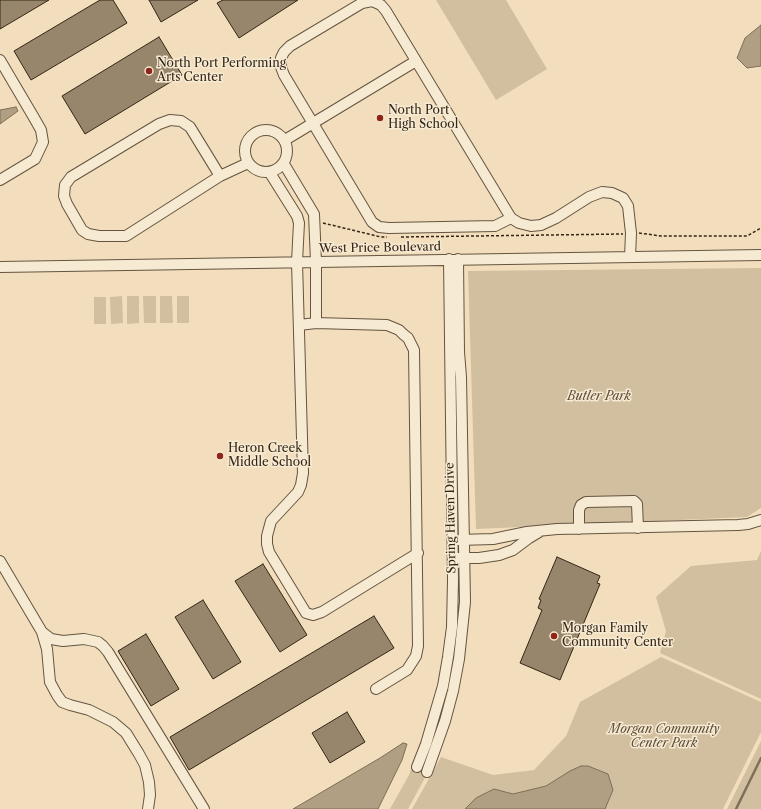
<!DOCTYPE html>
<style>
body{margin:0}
canvas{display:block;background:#f2debc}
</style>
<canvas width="761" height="809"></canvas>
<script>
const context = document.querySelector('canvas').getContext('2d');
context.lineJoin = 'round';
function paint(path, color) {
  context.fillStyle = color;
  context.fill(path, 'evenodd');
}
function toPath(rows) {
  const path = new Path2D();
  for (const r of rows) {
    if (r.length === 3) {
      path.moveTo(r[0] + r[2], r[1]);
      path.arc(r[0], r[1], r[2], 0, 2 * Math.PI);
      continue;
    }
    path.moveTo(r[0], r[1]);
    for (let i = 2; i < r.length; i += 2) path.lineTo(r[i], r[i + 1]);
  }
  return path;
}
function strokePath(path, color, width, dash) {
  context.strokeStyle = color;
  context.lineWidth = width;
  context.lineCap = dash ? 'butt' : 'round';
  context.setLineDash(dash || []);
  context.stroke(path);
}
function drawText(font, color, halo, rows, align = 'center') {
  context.font = font + ' "Libre Caslon Text",serif';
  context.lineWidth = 3;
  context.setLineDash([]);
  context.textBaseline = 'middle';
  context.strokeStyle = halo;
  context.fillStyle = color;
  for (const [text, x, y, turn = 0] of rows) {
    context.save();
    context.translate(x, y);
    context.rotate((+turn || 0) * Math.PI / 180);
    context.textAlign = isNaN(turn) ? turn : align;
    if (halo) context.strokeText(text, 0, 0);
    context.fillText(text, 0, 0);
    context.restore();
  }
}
paint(toPath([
 [436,0,506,0,547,69,496,100],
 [761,268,761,508,747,517,476,529,468,271],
 [122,296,123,323,111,324,110,297],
 [127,296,139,296,139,323,127,324],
 [143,296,156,296,156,323,144,323],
 [160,296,172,296,173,323,160,323],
 [177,296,189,296,189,323,177,323],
 [94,297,106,297,106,324,94,324],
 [761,551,761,699,660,653,666,631,656,597,691,566,757,560],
 [661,657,761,702,761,732,723,809,412,809,441,757,493,775,534,770,566,736,580,702],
 [761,741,761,809,727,809],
 [418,750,419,751,412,769,419,773,426,754,429,756,422,774,426,776,408,809,390,809,409,775]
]), '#d2bfa0');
const water = toPath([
 [761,25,761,66,747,68,737,58,745,38,761,25],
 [16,107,18,111,0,124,0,110,16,107],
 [403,743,407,744,402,760,378,809,293,809,380,758,403,743],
 [581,766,588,766,608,774,613,790,605,809,465,809,476,798,494,789,513,794,546,786,570,771,581,766]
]);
paint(water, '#b19f84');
strokePath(water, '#7f6f58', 1);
strokePath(toPath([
 [736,809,761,758]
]), '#7f6f58', 2.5);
const building = toPath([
 [0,0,49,0,0,29,0,0],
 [100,0,113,0,127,23,31,80,14,51,100,0],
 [149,0,198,0,161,22,149,0],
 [223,0,298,0,239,38,217,3,223,0],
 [159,37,182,75,85,134,62,96,159,37],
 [557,557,600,576,597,583,600,584,560,680,520,663,542,610,538,608,541,600,539,599,557,557],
 [263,564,307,635,280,652,235,581,263,564],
 [203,600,241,662,213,679,175,617,203,600],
 [374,616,394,648,189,770,170,737,374,616],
 [146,634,179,689,151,706,118,651,146,634],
 [347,712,365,742,330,763,312,733,347,712]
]);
paint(building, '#97866c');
strokePath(building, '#342616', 1);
const minor = toPath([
 [0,60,33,116,41,130,43,142,35,159,0,180],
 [266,151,21],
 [285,140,416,61],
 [284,164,314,214,316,262,316,323],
 [270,173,297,216,299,223,297,262,303,473,301,485,298,492,271,521,267,536,267,544,269,552,306,613,313,615,322,612,418,553],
 [220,176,126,236,99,236,88,234,82,230,67,204,64,196,65,185,71,177,159,124,170,120,181,121,190,127,220,176,248,163],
 [511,218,495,226,389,228,379,227,372,222,284,75,281,67,281,58,284,52,290,46,362,3,372,1,381,5,386,11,511,218,519,223,531,226,541,225,556,218,589,197,602,192,612,193,623,198,628,206,631,233,630,257],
 [0,267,761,255],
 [299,325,316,323,387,325,399,330,403,334,408,338,414,350,418,646,416,656,407,670,376,689],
 [579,529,579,510,581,505,586,502,634,501,637,504,638,528],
 [459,540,493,539,527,532,557,529,738,525,748,524,761,520],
 [458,558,479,558,499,555,513,550,529,538,539,532],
 [0,561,42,632,47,649,50,682,57,695,62,702,70,705,89,710,113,722,126,733,139,754,145,765,149,782,150,795,148,809],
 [42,632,51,639,63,641,84,639,98,642,103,646,108,652,204,809],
 [417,767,426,744,443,686,448,657,452,627,453,580,449,259],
 [427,772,445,721,453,691,459,659,465,602,461,377,459,352,458,259]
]);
strokePath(minor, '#645440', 12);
strokePath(toPath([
 [323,223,381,237,387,237],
 [639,233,661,236,747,236,761,228],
 [401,237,623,234]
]), '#342616', 1.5, [3, 2]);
strokePath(minor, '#f7ead3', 10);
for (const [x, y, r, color] of [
 [149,71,4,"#8f2418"],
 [380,118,4,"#8f2418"],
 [220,456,4,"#8f2418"],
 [554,636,4,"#8f2418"]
]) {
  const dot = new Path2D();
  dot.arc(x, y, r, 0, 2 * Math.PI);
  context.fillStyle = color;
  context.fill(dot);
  strokePath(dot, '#f7ead3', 1.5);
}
drawText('12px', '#342616', '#f7ead3', [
 ["North Port Performing",157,64],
 ["Arts Center",157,78],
 ["North Port",388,111],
 ["High School",388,125],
 ["Heron Creek",228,449],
 ["Middle School",228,463],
 ["Morgan Family",562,629],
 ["Community Center",562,643]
], 'left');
drawText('12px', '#342616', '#f7ead3', [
 ["West Price Boulevard",380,248,-1],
 ["Spring Haven Drive",451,518,-91]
]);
drawText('italic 12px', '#5c4c38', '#f7ead3', [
 ["Butler Park",599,397],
 ["Morgan Community",664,730],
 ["Center Park",664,744]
]);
</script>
